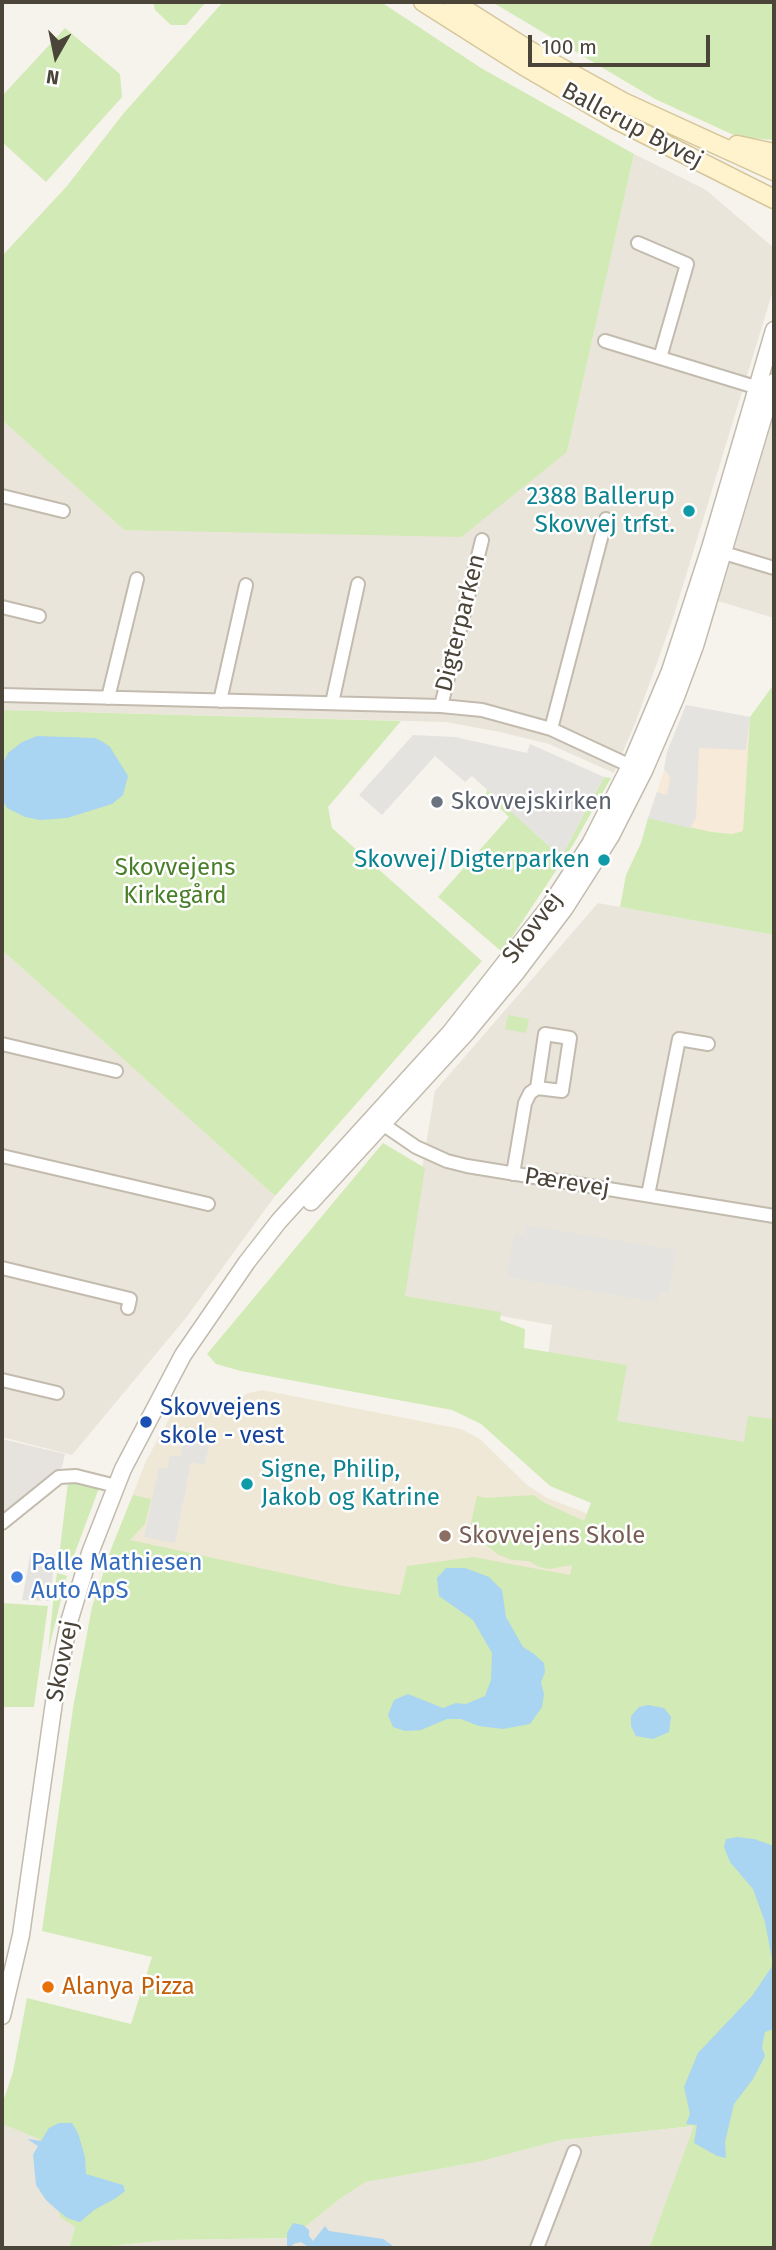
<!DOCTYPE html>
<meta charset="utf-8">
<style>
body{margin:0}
#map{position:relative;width:776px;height:2250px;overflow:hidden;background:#f6f3ec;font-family:"Fira Sans",sans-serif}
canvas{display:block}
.frame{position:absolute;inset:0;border:4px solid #4b4439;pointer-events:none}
.north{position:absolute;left:21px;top:21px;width:70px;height:70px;-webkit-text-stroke:5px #fff;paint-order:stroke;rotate:189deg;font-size:19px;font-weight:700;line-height:28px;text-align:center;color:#4b4439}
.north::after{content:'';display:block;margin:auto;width:24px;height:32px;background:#4b4439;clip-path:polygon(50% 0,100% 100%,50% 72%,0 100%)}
.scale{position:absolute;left:528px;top:35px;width:182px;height:32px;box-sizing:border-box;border:4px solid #4b4439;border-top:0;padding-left:9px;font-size:21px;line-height:24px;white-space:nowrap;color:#4b4439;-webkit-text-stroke:5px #fff;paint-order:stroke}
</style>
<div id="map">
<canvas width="776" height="2250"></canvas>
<div class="frame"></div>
<div class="north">N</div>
<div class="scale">100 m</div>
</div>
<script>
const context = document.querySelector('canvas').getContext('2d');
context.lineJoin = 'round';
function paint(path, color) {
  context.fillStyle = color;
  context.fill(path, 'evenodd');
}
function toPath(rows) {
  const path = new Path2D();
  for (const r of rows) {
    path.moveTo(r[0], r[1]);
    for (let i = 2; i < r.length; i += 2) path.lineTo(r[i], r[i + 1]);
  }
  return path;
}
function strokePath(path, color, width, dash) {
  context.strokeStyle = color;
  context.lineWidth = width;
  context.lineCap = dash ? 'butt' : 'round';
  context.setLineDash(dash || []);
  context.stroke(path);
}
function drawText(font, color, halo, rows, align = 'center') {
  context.font = font + ' "Fira Sans",sans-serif';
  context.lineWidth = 5;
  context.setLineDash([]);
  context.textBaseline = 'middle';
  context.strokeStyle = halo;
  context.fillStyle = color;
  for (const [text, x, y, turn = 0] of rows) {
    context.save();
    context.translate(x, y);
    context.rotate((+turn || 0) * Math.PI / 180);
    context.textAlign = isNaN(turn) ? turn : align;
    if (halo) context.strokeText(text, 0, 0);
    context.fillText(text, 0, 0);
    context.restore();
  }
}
paint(toPath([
 [634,154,706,190,774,248,774,287,673,618,636,721,614,773,549,744,500,732,446,722,2,710,2,420,124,530,567,452],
 [774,416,774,618,718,601],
 [598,903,774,935,774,1467,613,1426,548,1355,552,1325,400,1298,435,1091],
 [2,950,275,1196,185,1319,72,1455,2,1437],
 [2,2124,39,2139,60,2216,75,2227,69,2248,2,2248],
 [695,2126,649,2248,93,2248,167,2240,291,2238,341,2198,366,2182,478,2162,561,2140]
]), '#eae5da');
paint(toPath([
 [686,705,750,717,743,831,732,834,712,832,648,818]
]), '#f7ead8');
paint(toPath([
 [2,1439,65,1454,62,1467,2,1516]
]), '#e6e2dd');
paint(toPath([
 [262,1390,461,1429,480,1439,527,1485,547,1498,591,1515,774,1641,98,1595,110,1552,146,1461,175,1408,198,1414,213,1411,249,1393]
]), '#efe8d6');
paint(toPath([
 [153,2,206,2,186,25,171,25,155,10],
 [223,2,381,2,481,68,634,154,567,452,461,537,124,530,2,420,2,256,67,186,123,114],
 [492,2,774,2,774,140,738,137,655,99],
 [65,28,120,74,122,97,46,182,2,142,2,96],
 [774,684,774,935,620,907,626,875,641,843,648,818,712,832,732,834,743,831,750,717],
 [2,710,401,721,328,807,332,828,482,961,275,1196,2,950],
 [604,777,611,778,573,845,502,952,438,897,509,817,486,795,487,789,561,857],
 [508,1015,529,1019,526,1033,505,1029],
 [383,1143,425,1168,405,1296,501,1312,500,1320,525,1329,524,1348,627,1365,617,1421,744,1442,748,1416,774,1419,774,2248,649,2248,694,2126,561,2140,478,2162,366,2182,341,2198,291,2238,167,2240,93,2248,69,2248,75,2227,60,2217,39,2139,2,2124,2,2105,13,2072,27,1998,131,2024,152,1957,42,1931,73,1708,92,1607,113,1544,133,1495,151,1499,145,1524,130,1540,343,1586,400,1595,407,1566,473,1557,570,1575,572,1565,549,1569,539,1567,529,1561,512,1560,499,1555,469,1532,477,1496,486,1498,533,1495,545,1503,584,1521,591,1503,550,1486,481,1424,452,1410,241,1371,216,1364,207,1354],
 [68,1482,99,1488,70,1566,58,1565],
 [57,1573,67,1576,48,1652,54,1594],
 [2,1603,48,1606,34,1707,2,1707]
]), '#d2eab5');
paint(toPath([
 [686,705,750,717,746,750,699,748,696,818,690,828,648,818,657,792,667,795,670,777,664,769,667,752],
 [413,735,455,737,527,753,530,744,604,777,561,857,472,776,465,782,435,756,382,815,359,795],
 [526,1225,676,1250,669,1293,659,1292,657,1302,507,1277,514,1233,524,1235],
 [186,1426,212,1431,205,1465,191,1462,175,1543,144,1537,159,1467,167,1469,170,1455,180,1457],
 [31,1551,55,1555,50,1601,22,1600]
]), '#e5e3e0');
paint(toPath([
 [37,736,95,738,103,742,110,747,128,776,123,795,112,804,67,818,40,820,25,817,7,808,2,799,2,766,8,753,22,742],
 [446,1568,465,1568,489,1577,502,1590,506,1617,523,1647,534,1654,544,1663,545,1672,541,1682,544,1694,542,1707,530,1724,503,1729,479,1726,461,1719,447,1719,421,1730,405,1731,393,1727,388,1715,394,1700,408,1694,443,1708,456,1703,466,1704,485,1696,491,1680,492,1653,473,1620,439,1596,437,1578],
 [648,1705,664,1708,671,1717,669,1732,653,1739,636,1736,631,1726,631,1716,639,1707],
 [737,1837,754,1839,774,1846,774,2029,765,2032,762,2047,765,2056,753,2079,734,2104,725,2142,726,2158,717,2156,694,2143,697,2125,686,2124,690,2114,684,2087,698,2053,752,1996,773,1965,765,1922,753,1889,730,1862,724,1847,726,1839],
 [59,2123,72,2123,78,2133,85,2157,86,2174,123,2185,125,2191,116,2198,94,2210,80,2222,67,2218,56,2209,46,2200,36,2185,33,2155,38,2146,27,2139,41,2141,49,2128],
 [293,2223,303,2225,309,2230,309,2236,313,2241,325,2226,329,2231,383,2239,396,2248,310,2248,301,2242,293,2244,292,2248,283,2248,287,2247,287,2233]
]), '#a9d4f2');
const minor = toPath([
 [638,243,687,264,660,358],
 [605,341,765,390],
 [2,496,63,511],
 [714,550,774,568],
 [2,607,39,616],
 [2,695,441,706,482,710,551,729,637,769],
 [108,698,137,579],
 [220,701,246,585],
 [332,703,358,584],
 [441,706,482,540],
 [551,729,606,519],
 [2,1044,116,1071],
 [378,1121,416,1147,447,1161,467,1166,774,1216],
 [2,1156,208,1204],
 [513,1174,525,1103,530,1093,537,1088,545,1034,570,1038,562,1091,537,1088],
 [648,1195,679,1039,708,1044],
 [2,1268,130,1299,128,1308],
 [2,1380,57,1393],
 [2,1523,59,1477,76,1476,116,1486],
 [537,2248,574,2152]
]);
const tertiary = toPath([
 [311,1202,467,1032,516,973,565,908,611,836,644,771,676,697,695,646,774,382],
 [2,2016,21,1935,56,1688,69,1622,90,1553,123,1469,183,1355,247,1262,279,1221,449,1034,551,904,590,844,630,766,670,671,710,548,774,330]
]);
const secondary = toPath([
 [423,2,524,66,615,119,774,199],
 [453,2,532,52,623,102,774,171],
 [737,145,774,153]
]);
strokePath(minor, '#c2bbae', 16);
strokePath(tertiary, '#c2bbae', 19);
strokePath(secondary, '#d6c79b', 21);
strokePath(minor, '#fff', 12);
strokePath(tertiary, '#fff', 16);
strokePath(secondary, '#fff3cd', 18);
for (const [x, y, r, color] of [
 [689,511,7,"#0f9aa8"],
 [437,802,7,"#6b7280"],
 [604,860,7,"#0f9aa8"],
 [146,1422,7,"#1a4fb4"],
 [247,1484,7,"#0f9aa8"],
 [445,1536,7,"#8d6e63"],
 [17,1577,7,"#3f7fe0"],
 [48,1987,7,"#e8710a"]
]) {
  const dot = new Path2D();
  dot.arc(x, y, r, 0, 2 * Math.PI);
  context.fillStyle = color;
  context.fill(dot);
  strokePath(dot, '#fff', 2.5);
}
drawText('24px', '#4b4439', '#fff', [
 ["Ballerup Byvej",632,126,28],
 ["Digterparken",461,623,-76],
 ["Skovvej",533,928,-53],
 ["Pærevej",567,1183,9],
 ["Skovvej",63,1661,-79]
]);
drawText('24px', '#0d838f', '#fff', [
 ["2388 Ballerup",675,497],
 ["Skovvej trfst.",675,525],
 ["Skovvej/Digterparken",590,860],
 ["Signe, Philip,",261,1470,"left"],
 ["Jakob og Katrine",261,1498,"left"]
], 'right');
drawText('24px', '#5b616d', '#fff', [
 ["Skovvejskirken",451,802]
], 'left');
drawText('24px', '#4a7f2a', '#fff', [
 ["Skovvejens",175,868],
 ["Kirkegård",175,896]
]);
drawText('24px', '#164399', '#fff', [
 ["Skovvejens",160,1408],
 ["skole - vest",160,1436]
], 'left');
drawText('24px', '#785e54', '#fff', [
 ["Skovvejens Skole",459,1536]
], 'left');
drawText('24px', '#366cbe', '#fff', [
 ["Palle Mathiesen",31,1563],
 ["Auto ApS",31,1591]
], 'left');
drawText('24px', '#c56008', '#fff', [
 ["Alanya Pizza",62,1987]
], 'left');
</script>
